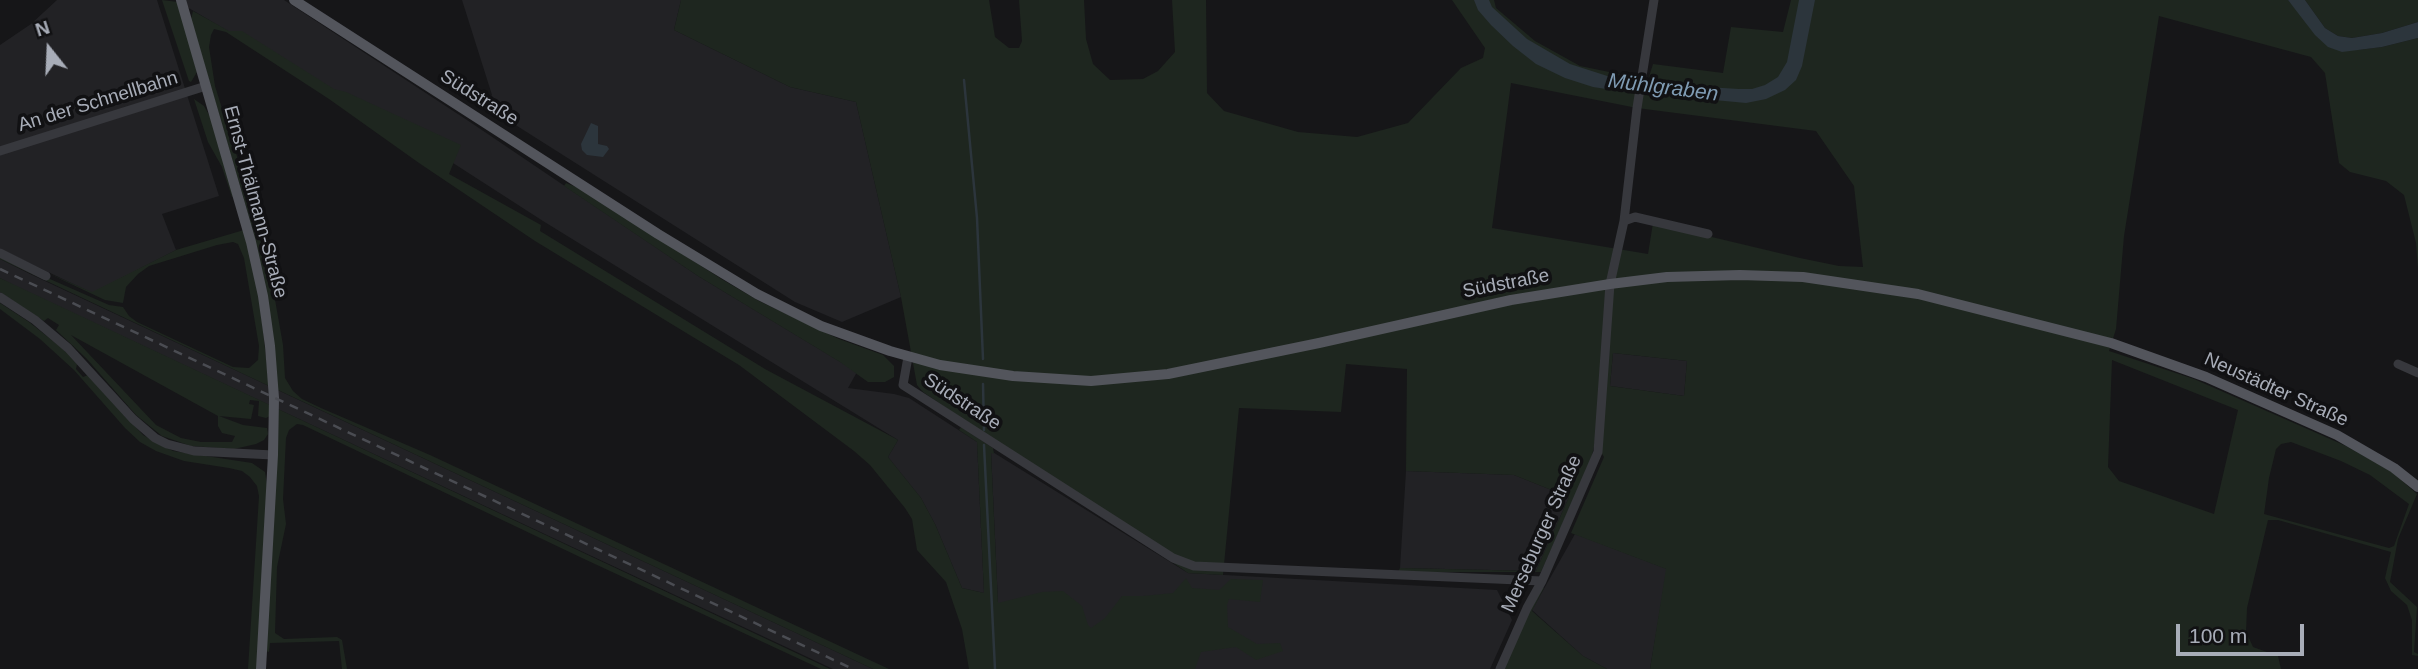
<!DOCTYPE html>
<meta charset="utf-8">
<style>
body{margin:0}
#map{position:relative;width:2418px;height:669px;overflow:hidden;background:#161618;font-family:Arial,sans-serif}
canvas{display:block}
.north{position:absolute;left:14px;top:14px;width:70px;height:70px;-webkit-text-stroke:5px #111113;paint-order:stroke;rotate:342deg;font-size:19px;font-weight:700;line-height:28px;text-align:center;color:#a8adb8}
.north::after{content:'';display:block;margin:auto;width:24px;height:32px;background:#a8adb8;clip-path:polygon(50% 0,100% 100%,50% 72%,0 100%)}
.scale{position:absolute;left:2176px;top:624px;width:128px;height:32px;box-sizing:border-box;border:4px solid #a8adb8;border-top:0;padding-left:9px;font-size:21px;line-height:24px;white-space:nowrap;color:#a8adb8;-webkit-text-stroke:5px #111113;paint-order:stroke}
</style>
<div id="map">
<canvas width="2418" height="669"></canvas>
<div class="north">N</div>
<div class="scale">100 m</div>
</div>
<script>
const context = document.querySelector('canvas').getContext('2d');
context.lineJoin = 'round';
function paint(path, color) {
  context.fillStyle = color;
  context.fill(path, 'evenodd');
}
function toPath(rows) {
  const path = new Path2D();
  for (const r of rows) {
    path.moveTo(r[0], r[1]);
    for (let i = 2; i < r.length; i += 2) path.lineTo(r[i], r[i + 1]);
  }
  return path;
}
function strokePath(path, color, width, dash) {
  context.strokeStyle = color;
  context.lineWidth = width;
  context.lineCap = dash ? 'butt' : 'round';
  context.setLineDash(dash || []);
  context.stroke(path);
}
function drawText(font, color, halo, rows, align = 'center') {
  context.font = font + ' Arial,sans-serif';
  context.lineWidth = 7;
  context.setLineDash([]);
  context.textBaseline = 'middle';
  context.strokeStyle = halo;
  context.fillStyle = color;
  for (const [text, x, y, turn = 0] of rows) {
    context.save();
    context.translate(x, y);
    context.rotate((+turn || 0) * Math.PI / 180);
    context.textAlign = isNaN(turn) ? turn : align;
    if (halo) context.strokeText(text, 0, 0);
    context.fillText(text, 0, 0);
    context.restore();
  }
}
paint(toPath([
 [57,0,157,0,219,196,162,214,176,250,92,293,0,249,0,45,31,24],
 [175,0,284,0,470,122,698,276,857,372,848,388,894,394,909,398,977,442,984,593,962,588,935,524,921,498,888,457,898,440,543,221,453,163],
 [462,0,681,0,674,30,790,87,856,102,901,297,842,322,795,302,484,105,492,95],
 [0,259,30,274,873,669,833,669,13,285,0,278],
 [1613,353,1687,361,1684,396,1610,386],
 [991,451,1188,573,1497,590,1512,620,1490,669,1112,669,998,603],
 [1406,471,1514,475,1569,497,1536,571,1400,568],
 [1575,534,1667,569,1650,669,1607,669,1583,656,1532,610]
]), '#222225');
paint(toPath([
 [162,0,178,2,197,72,191,82,189,81],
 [681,0,989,0,995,37,1009,48,1019,48,1022,41,1019,0,1084,0,1086,39,1093,64,1110,80,1143,79,1158,71,1175,52,1172,0,1206,0,1207,93,1224,111,1298,132,1357,137,1408,123,1461,68,1483,58,1485,48,1452,0,1494,0,1496,8,1535,41,1580,66,1648,80,1653,64,1723,73,1731,27,1783,32,1791,0,2288,0,2299,12,2357,50,2382,47,2418,38,2418,269,2416,243,2404,195,2386,181,2350,172,2339,163,2325,73,2311,57,2159,16,2124,236,2116,329,2109,351,2194,379,2346,446,2392,472,2417,494,2398,539,2390,582,2417,607,2414,652,2418,654,2418,656,2412,655,2412,620,2407,605,2391,591,2385,578,2391,552,2278,520,2268,520,2247,608,2246,632,2253,647,2278,656,2281,669,1650,669,1666,569,1571,533,1604,457,1595,442,1591,460,1541,572,1398,572,1400,568,1536,571,1569,497,1514,475,1406,471,1407,369,1346,364,1341,412,1239,408,1223,575,1188,573,923,392,917,385,901,297,856,102,790,87,674,30],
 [1511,83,1637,108,1816,131,1854,186,1863,267,1839,266,1800,258,1653,223,1648,254,1492,228],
 [1613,353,1687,361,1684,396,1610,386],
 [2112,360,2238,410,2214,514,2119,481,2108,467],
 [2291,442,2341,461,2370,475,2409,504,2394,546,2389,548,2264,514,2269,478,2276,449,2281,444],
 [2305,0,2418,0,2418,22,2382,33,2352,38,2338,36,2325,28],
 [193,11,229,31,242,31,334,89,346,92,461,145,449,174,541,225,540,231,765,369,898,440,888,457,921,498,935,524,962,588,984,593,977,442,959,430,961,427,993,448,994,454,991,453,998,603,1042,592,1063,591,1082,606,1088,625,1091,628,1105,618,1122,596,1143,596,1173,593,1186,578,1192,588,1219,590,1231,579,1263,580,1260,602,1229,599,1227,605,1228,627,1257,644,1280,643,1283,651,1256,660,1236,647,1201,652,1195,669,969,669,962,629,946,582,917,550,912,519,905,508,870,465,854,451,739,365,535,241,419,163,329,99,226,32,214,29,211,35,209,47,215,86,248,192,274,294,283,345,285,378,293,391,302,399,321,408,430,455,889,669,873,669,278,390,254,234,191,19],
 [194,99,204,106,212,120,234,196,232,197,222,167,208,142],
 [566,183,581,189,723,280,759,301,839,339,883,355,894,366,894,377,885,382,868,382,840,362,698,276,564,186],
 [244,230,260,302,269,386,0,259,0,257,109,305,123,307,129,316,137,322,233,367,249,368,258,360,259,346,244,258,238,244,233,242,217,245,149,266,138,274,126,287,123,303,105,300,48,273,92,292,176,250],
 [0,278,270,405,270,416,266,418,258,416,259,401,250,400,249,404,254,405,251,419,219,416,243,425,267,428,268,434,264,440,256,444,234,449,191,446,162,436,136,415,86,358,56,330,59,325,48,318,44,321,0,292],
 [71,335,218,416,218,426,222,433,235,436,232,442,201,442,181,438,156,425],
 [0,303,29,322,63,349,77,364,76,369,83,377,88,375,143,435,173,451,252,463,265,472,267,484,257,669,248,669,259,496,257,486,250,477,242,471,229,468,184,461,156,451,140,442,125,428,74,370,40,339,0,309],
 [278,409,830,669,821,669,582,558,303,425,297,424,289,430,286,438,283,499,286,524,277,567,275,633,284,639,337,637,342,640,347,669,342,669,339,641,270,643,269,652,266,651],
 [1542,588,1544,588,1532,611,1583,656,1607,669,1503,669,1530,609]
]), '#1e261f');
paint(toPath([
 [1474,0,1489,0,1492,7,1527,39,1570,64,1626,82,1739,89,1752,89,1765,85,1778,77,1787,62,1799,0,1815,0,1802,66,1796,80,1785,90,1766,99,1746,103,1619,91,1593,87,1565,78,1536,64,1513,46,1491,25,1478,10],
 [2288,0,2305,0,2325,28,2338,36,2352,38,2382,33,2418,22,2418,38,2382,47,2342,52,2328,47,2315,35],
 [591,123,598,126,598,144,607,146,609,149,603,157,587,155,582,150,581,144]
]), '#2c353c');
strokePath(toPath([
 [964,80,977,218,983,359],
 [983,384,984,430],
 [984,445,995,669]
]), '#2c353c', 2.5);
strokePath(toPath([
 [0,151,206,86],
 [1624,221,1635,217,1708,234],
 [0,253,46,276],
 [0,297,35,320,68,348,133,419,155,438,167,444,194,451,273,455],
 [908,357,903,385,1173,558,1194,566,1542,581],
 [2398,364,2418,373],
 [1500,669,1527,608,1542,581,1598,452,1610,284,1624,221,1637,108,1654,0]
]), '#37383d', 9);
strokePath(toPath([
 [181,0,251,242,263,296,270,346,274,398,273,455,261,669],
 [294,0,658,234,757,294,821,326,890,351,940,365,1013,376,1091,381,1168,374,1319,343,1511,300,1610,284,1667,277,1740,275,1803,277,1918,294,2111,343,2206,377,2337,435,2394,468,2418,487]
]), '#53555c', 10);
strokePath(toPath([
 [0,269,853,669]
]), '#4a4c52', 2.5, [9, 7]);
drawText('19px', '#a8adb8', '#111113', [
 ["Südstraße",479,98,32],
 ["An der Schnellbahn",98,102,-17],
 ["Ernst-Thälmann-Straße",255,202,75],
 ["Südstraße",1506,284,-11],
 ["Neustädter Straße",2276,390,24],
 ["Südstraße",962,402,33],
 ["Merseburger Straße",1542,534,-66]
]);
drawText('italic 21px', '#7f9bb3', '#111113', [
 ["Mühlgraben",1663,88,7]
]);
</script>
